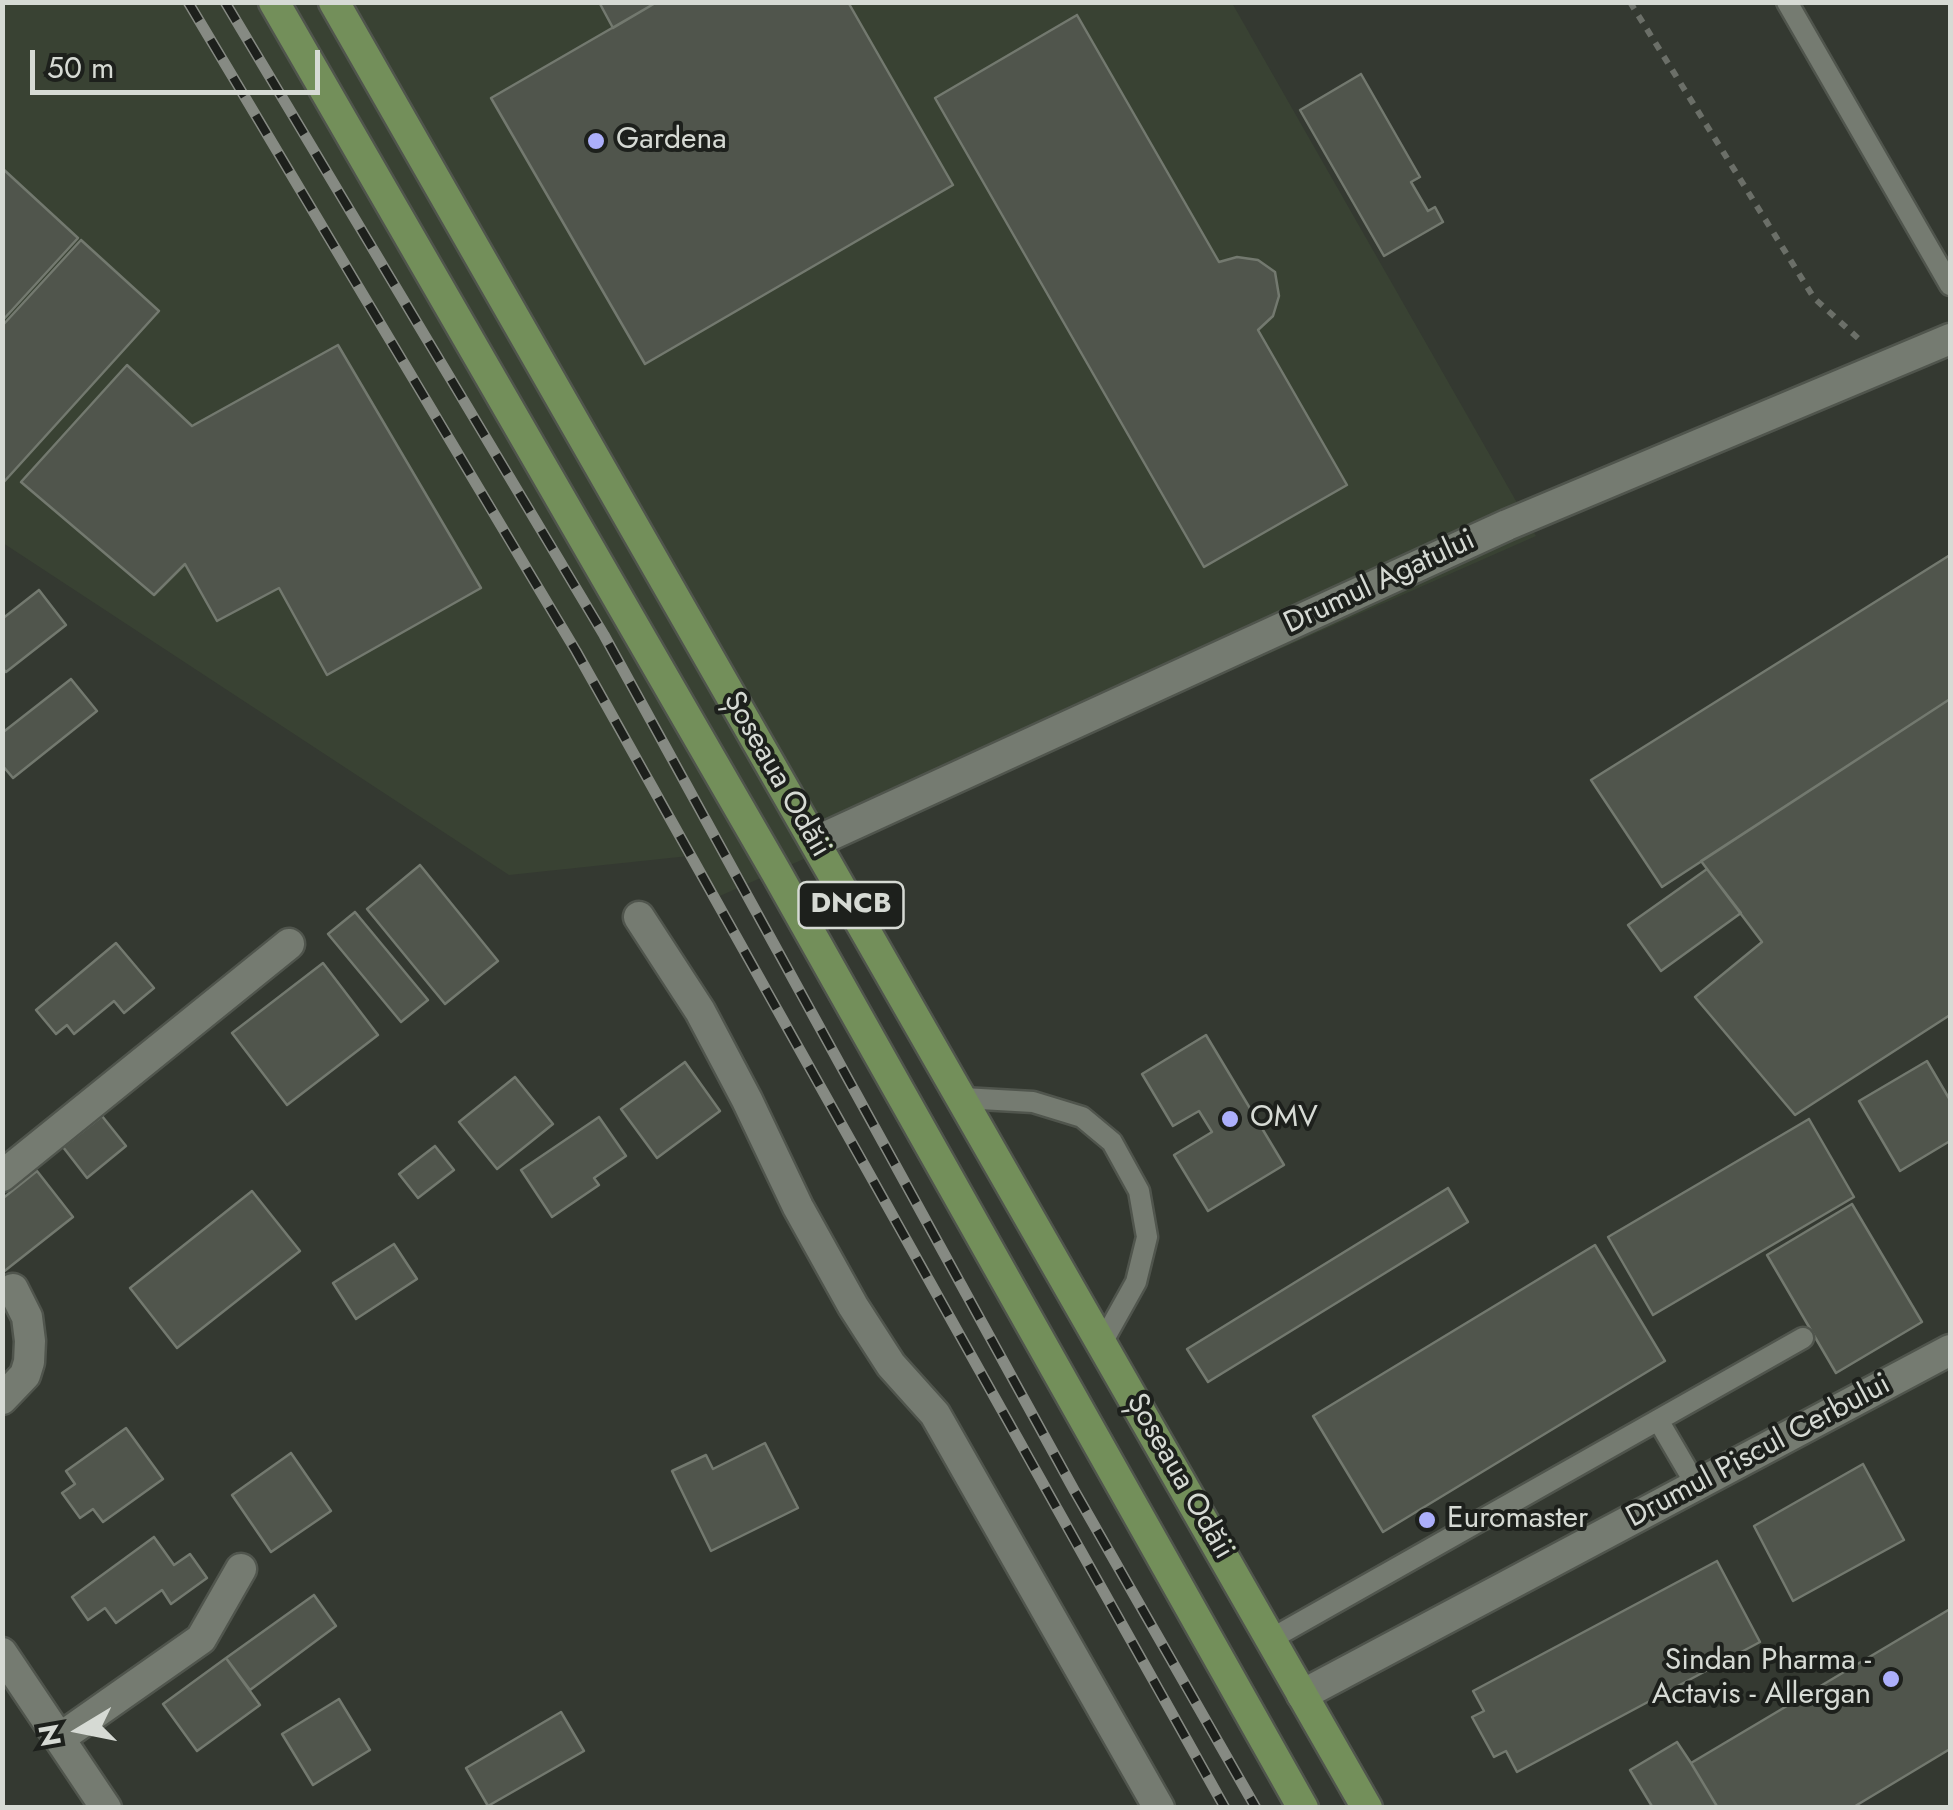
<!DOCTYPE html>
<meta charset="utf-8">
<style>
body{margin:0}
#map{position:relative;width:1953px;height:1810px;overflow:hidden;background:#343931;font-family:Jost,sans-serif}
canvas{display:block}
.frame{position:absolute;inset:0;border:5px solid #d6dad4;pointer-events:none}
.north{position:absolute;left:30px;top:1680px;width:100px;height:100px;-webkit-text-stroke:8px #1d201c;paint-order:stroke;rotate:260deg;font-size:28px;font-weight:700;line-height:40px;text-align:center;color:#d6dad4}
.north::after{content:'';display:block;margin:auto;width:35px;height:45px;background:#d6dad4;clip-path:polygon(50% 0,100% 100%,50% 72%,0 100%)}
.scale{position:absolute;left:30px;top:50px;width:290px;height:45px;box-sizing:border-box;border:5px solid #d6dad4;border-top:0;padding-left:12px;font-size:30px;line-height:35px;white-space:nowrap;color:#d6dad4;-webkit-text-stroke:8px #1d201c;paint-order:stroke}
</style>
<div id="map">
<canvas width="1953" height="1810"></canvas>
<div class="frame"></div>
<div class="north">N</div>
<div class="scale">50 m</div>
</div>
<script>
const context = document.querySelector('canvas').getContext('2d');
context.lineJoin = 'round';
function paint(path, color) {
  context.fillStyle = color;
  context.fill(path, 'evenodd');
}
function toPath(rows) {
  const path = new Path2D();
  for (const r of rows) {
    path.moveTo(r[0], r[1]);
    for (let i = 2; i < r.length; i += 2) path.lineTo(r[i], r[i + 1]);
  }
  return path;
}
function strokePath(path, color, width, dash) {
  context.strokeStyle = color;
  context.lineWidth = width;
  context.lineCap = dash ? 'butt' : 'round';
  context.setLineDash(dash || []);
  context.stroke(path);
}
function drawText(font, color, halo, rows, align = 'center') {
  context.font = font + ' Jost,sans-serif';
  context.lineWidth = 8;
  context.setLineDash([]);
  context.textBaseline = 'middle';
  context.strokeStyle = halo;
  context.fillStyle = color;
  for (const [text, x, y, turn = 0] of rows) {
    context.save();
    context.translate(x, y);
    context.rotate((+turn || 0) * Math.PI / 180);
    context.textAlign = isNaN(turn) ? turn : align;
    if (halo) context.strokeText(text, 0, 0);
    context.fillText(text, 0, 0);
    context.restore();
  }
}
paint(toPath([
 [2,3,1232,3,1536,536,713,899,689,856,509,875,3,543]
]), '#394233');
const building = toPath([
 [599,2,657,2,613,28,599,2],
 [657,2,848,2,953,185,645,364,491,98,657,2],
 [1077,15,1219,262,1237,257,1258,260,1275,272,1279,296,1273,316,1258,330,1347,485,1204,567,935,98,1077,15],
 [1361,74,1420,177,1411,182,1428,211,1435,207,1443,222,1384,256,1300,110,1361,74],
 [2,168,78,238,2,321,2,168],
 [81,240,159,311,2,484,2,326,81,240],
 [338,345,481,588,327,675,279,588,217,621,185,564,154,595,21,482,127,365,192,426,338,345],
 [1950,555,1950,699,1662,887,1591,780,1950,555],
 [39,590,66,625,6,672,2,668,2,619,39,590],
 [71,679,97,711,13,778,2,765,2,733,71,679],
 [1950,699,1950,1015,1795,1115,1695,997,1762,942,1701,861,1950,699],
 [420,865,498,961,445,1004,367,909,420,865],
 [1707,869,1741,913,1661,971,1628,925,1707,869],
 [355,912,428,1000,401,1022,328,934,355,912],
 [116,943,154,988,124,1013,114,1001,74,1034,67,1025,56,1034,36,1010,116,943],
 [323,963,378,1035,287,1105,232,1033,323,963],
 [1206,1035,1284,1165,1208,1211,1174,1155,1212,1132,1199,1111,1173,1126,1142,1074,1206,1035],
 [1927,1061,1950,1100,1950,1141,1900,1171,1859,1101,1927,1061],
 [685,1062,720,1111,657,1158,621,1109,685,1062],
 [515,1077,553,1124,497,1169,459,1122,515,1077],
 [102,1116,126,1146,87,1178,63,1147,102,1116],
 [599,1117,626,1156,594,1178,599,1185,552,1217,521,1170,599,1117],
 [1809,1119,1854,1197,1653,1315,1608,1237,1809,1119],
 [435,1146,454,1170,418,1198,399,1174,435,1146],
 [37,1171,73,1217,2,1273,2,1199,37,1171],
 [1448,1188,1468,1222,1208,1382,1187,1349,1448,1188],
 [252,1191,300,1251,177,1348,130,1288,252,1191],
 [1852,1204,1922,1322,1836,1373,1767,1255,1852,1204],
 [394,1244,417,1279,356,1319,333,1283,394,1244],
 [1595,1245,1665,1361,1383,1532,1313,1416,1595,1245],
 [126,1428,163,1479,103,1522,93,1509,80,1518,62,1493,75,1484,66,1471,126,1428],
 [765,1443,798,1508,711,1551,672,1471,706,1455,713,1469,765,1443],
 [291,1453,331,1511,271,1552,232,1495,291,1453],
 [1863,1464,1904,1540,1793,1601,1754,1526,1863,1464],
 [154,1537,174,1565,190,1554,207,1578,171,1604,162,1590,116,1623,105,1608,88,1620,72,1597,154,1537],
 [1717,1561,1760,1642,1517,1772,1506,1751,1494,1757,1472,1717,1484,1711,1473,1691,1717,1561],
 [314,1595,336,1626,250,1690,226,1658,314,1595],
 [1950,1609,1950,1749,1852,1808,1718,1808,1691,1763,1950,1609],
 [226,1658,260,1705,197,1751,163,1704,226,1658],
 [339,1699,370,1750,313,1785,282,1734,339,1699],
 [561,1712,584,1751,488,1806,466,1768,561,1712],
 [1677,1742,1691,1763,1718,1808,1653,1808,1630,1770,1677,1742]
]);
paint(building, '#50554c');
strokePath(building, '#73796f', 2.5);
const lane = toPath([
 [1787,2,1950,285],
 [963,1098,1033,1102,1082,1117,1112,1142,1139,1191,1147,1237,1136,1282,1102,1343],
 [1658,1420,1696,1485],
 [1271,1639,1803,1338]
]);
const street = toPath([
 [815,842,1507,525,1950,339],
 [639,917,700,1011,747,1100,798,1207,853,1306,891,1365,935,1414,1159,1808],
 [2,1176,289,944],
 [2,1399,25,1375,29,1362,30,1341,27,1317,13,1289],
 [1302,1695,1950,1350],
 [60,1738,201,1639,241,1569]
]);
const secondary = toPath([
 [2,1653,106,1808]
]);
const primary = toPath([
 [274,2,776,872,1303,1808],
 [334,2,1367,1808]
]);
strokePath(lane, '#50554d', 25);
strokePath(street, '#50554d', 35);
strokePath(secondary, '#50554d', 35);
strokePath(primary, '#50554d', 35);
strokePath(toPath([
 [1630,2,1814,298,1860,340]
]), '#6b6f68', 6, [8, 8]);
strokePath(lane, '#757b71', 20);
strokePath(street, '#757b71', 30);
strokePath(secondary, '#757b71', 30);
strokePath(primary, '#738f5a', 30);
const rail = toPath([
 [188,2,576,651,1225,1808],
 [225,2,604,635,1074,1490,1256,1808]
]);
strokePath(rail, '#868a83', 11);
strokePath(rail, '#1d201c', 8, [22]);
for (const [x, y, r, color] of [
 [596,141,10,"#acaffb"],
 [1230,1119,10,"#acaffb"],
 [1427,1520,10,"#acaffb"],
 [1891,1679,10,"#acaffb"]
]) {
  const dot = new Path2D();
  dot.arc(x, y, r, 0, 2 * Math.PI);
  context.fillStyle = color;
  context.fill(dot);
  strokePath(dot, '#1d201c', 4);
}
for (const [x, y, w] of [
 [851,905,105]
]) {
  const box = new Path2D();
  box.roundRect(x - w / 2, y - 23, w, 46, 8);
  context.fillStyle = '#1d201c';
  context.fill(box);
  strokePath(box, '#d6dad4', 2.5);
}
drawText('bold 28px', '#d6dad4', null, [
 ["DNCB",851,905]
]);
drawText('30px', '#d6dad4', '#1d201c', [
 ["Gardena",616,141],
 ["OMV",1250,1119],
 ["Euromaster",1447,1520],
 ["Sindan Pharma -",1871,1662,"right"],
 ["Actavis - Allergan",1871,1696,"right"]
], 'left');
drawText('30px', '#d6dad4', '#1d201c', [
 ["Drumul Agatului",1380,583,-25],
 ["Șoseaua Odăii",776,775,60],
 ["Drumul Piscul Cerbului",1759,1452,-28],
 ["Șoseaua Odăii",1179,1477,60]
]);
</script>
